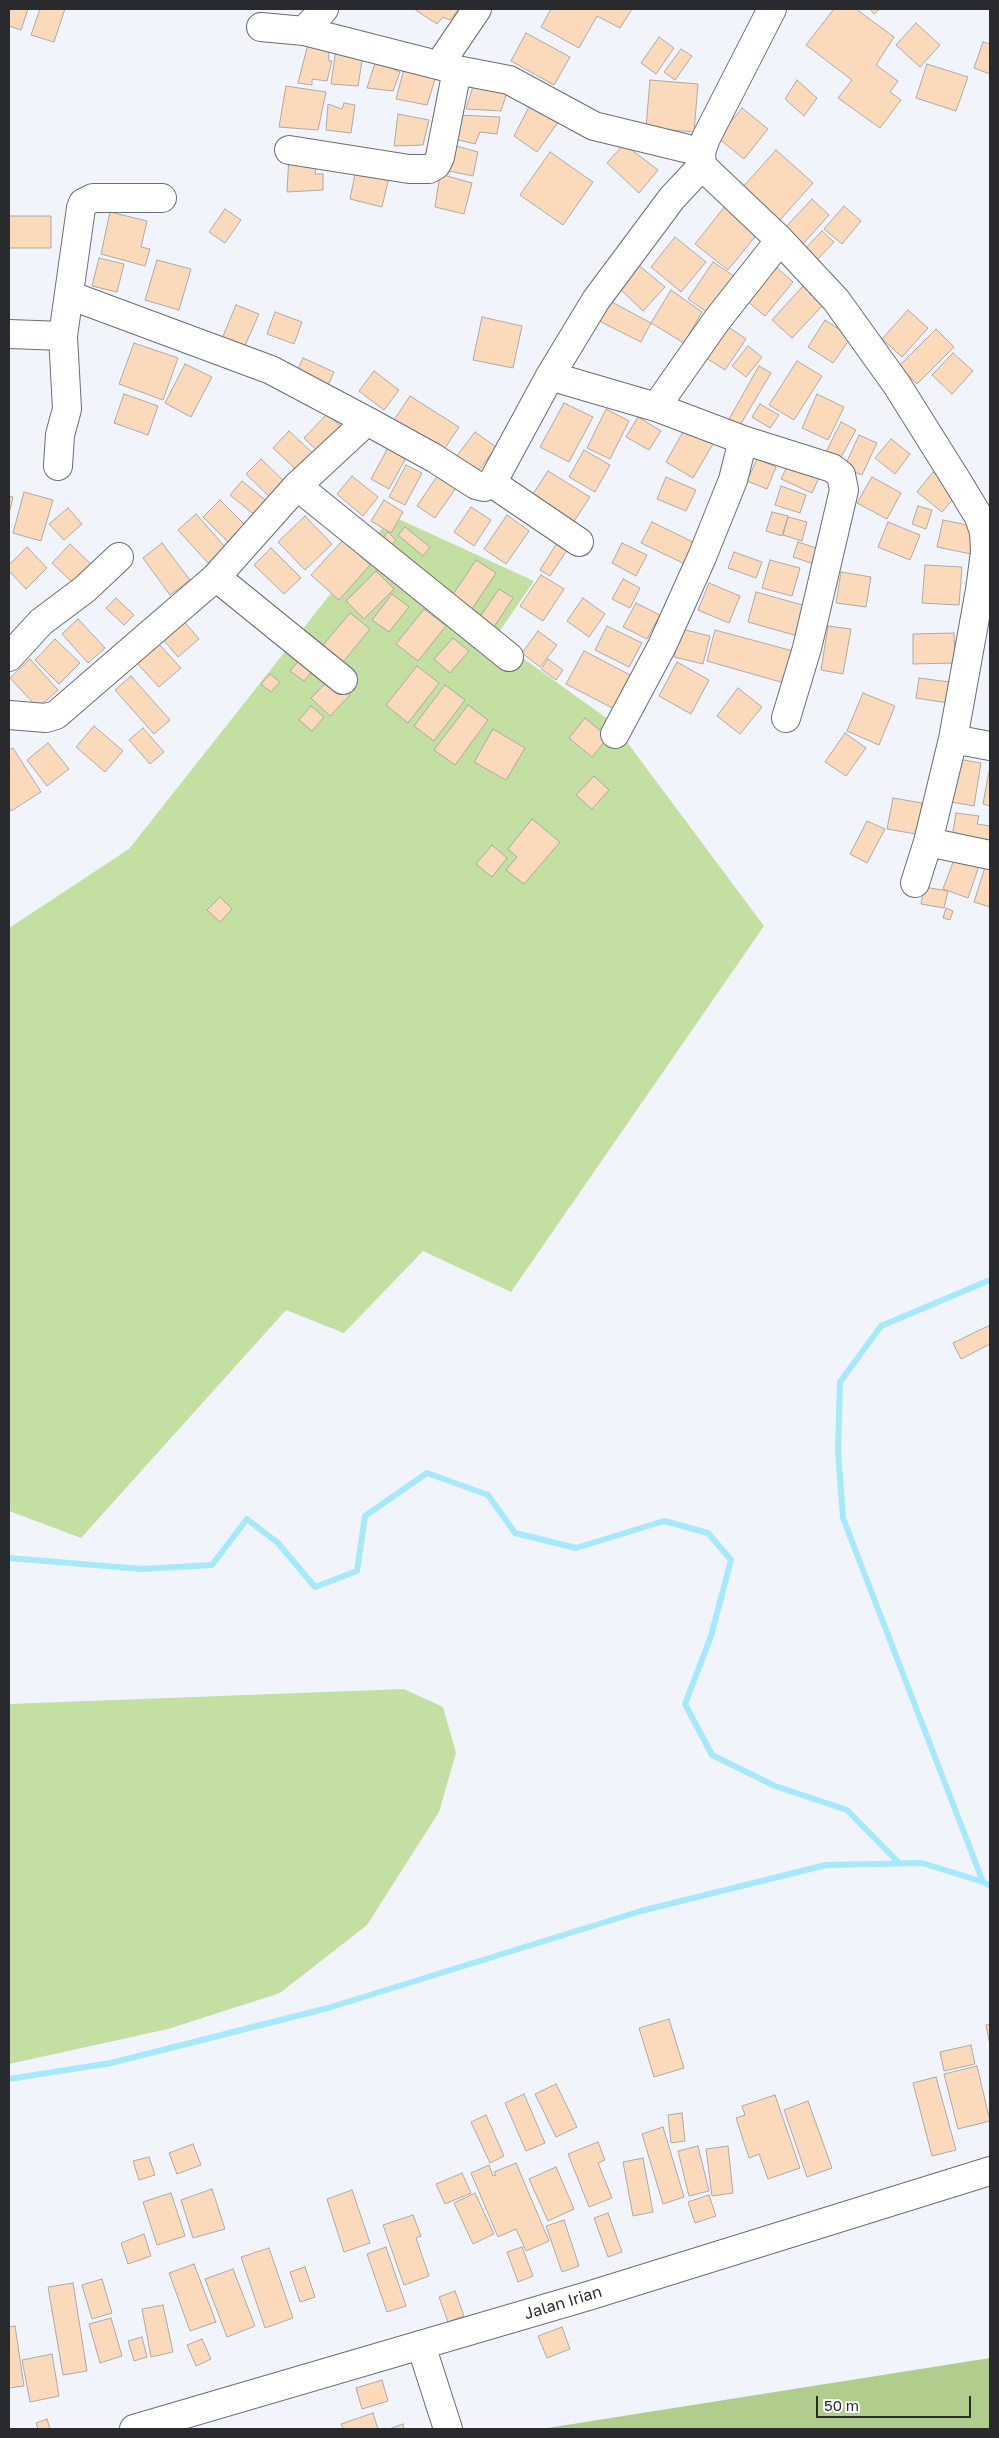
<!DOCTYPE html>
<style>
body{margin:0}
#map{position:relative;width:999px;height:2438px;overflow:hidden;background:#f1f5fb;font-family:"Golos Text",sans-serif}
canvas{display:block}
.frame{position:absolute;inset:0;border:10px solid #292a2d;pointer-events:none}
.scale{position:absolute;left:816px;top:2396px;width:155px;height:22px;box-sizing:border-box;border:2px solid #292a2d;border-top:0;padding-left:6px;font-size:15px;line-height:18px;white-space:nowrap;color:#292a2d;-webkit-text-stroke:4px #fff;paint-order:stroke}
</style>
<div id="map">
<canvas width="999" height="2438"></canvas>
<div class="frame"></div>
<div class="scale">50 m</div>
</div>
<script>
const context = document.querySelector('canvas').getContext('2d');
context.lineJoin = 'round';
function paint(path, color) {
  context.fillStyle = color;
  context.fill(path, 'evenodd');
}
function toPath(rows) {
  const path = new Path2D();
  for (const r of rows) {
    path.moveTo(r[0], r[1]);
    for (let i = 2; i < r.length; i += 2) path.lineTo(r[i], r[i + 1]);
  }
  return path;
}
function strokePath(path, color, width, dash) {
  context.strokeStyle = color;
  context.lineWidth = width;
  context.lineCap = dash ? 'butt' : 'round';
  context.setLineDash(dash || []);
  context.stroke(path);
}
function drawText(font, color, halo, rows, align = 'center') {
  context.font = font + ' "Golos Text",sans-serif';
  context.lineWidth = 4;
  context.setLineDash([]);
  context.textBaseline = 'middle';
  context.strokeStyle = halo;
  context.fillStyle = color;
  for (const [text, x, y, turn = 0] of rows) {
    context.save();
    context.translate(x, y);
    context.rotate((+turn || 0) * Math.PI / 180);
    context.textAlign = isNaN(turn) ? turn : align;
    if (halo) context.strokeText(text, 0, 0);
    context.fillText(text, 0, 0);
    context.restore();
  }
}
paint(toPath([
 [392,516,534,581,495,638,612,722,764,926,511,1292,423,1251,344,1333,286,1310,81,1538,9,1511,9,928,129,849],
 [404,1689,443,1707,456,1753,439,1812,367,1925,280,1993,168,2029,9,2064,9,1704]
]), '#c3dfa2');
paint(toPath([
 [990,2358,990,2429,541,2429]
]), '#b0cd8d');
strokePath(toPath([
 [990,1280,881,1326,840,1382,838,1450,843,1518,983,1882,990,1886],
 [9,1558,142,1569,212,1565,247,1519,278,1543,315,1587,357,1571,365,1516,427,1473,488,1495,515,1533,576,1548,664,1521,708,1533,731,1560,711,1636,685,1704,712,1755,775,1786,847,1810,899,1863],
 [9,2079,111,2063,328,2008,641,1911,826,1865,922,1863,983,1882]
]), '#a5e9fb', 6);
const building = toPath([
 [9,9,28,9,21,30,9,26,9,9],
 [40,9,65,9,54,42,31,35,40,9],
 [414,9,459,9,450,20,443,17,437,24,414,9],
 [551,9,632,9,620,28,597,16,579,48,541,27,551,9],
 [834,9,856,9,894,37,876,65,898,81,890,92,901,100,880,128,838,98,852,80,806,45,834,9],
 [870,9,880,9,874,14,870,9],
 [916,23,940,45,920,67,896,45,916,23],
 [526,33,570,57,554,85,511,61,526,33],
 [659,37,674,48,656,74,641,63,659,37],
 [309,40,328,41,329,61,332,61,327,81,312,79,312,85,298,83,309,40],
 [983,42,990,44,990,74,974,68,983,42],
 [336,49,363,55,358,86,331,84,336,49],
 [681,49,692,56,675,80,664,72,681,49],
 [376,60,393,61,393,69,400,72,393,91,367,88,376,60],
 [927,64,968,77,956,111,916,98,927,64],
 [404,69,437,73,427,105,396,99,404,69],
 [650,80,698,84,694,132,646,128,650,80],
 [797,80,817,98,804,116,785,99,797,80],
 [474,83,507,92,501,111,466,109,474,83],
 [286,86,326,92,318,130,279,127,286,86],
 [344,103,355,105,351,133,326,130,328,104,342,109,344,103],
 [530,105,559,121,537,152,514,136,530,105],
 [742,108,768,129,744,159,718,138,742,108],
 [398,114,429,120,423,145,394,146,398,114],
 [457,115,500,117,497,134,480,132,475,144,451,138,457,115],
 [449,144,478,152,473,176,444,170,449,144],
 [624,144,658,170,639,193,607,163,624,144],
 [776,150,813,183,779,221,742,188,776,150],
 [550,152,593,182,563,225,520,195,550,152],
 [289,156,318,157,315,174,323,174,323,190,287,192,289,156],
 [356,169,389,177,382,207,350,199,356,169],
 [440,174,472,183,464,214,435,207,440,174],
 [812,199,829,215,801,246,783,230,812,199],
 [726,205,759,232,728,270,695,244,726,205],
 [844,206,861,221,842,244,824,229,844,206],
 [225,209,241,220,225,243,209,232,225,209],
 [110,212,147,221,141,247,150,249,145,266,101,254,110,212],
 [9,216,51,216,51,248,9,248,9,216],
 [822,231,834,242,812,265,800,254,822,231],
 [675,237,706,262,681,292,651,267,675,237],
 [99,258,124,264,117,292,92,286,99,258],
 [157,260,191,269,179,310,145,300,157,260],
 [769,261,793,282,765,316,740,295,769,261],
 [713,262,741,281,716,318,688,299,713,262],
 [636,263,665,287,643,311,616,285,636,263],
 [803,286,823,305,792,338,772,320,803,286],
 [671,290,702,312,684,343,651,323,671,290],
 [608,300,651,323,641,342,597,320,608,300],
 [236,305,259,314,243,350,221,341,236,305],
 [908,310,928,328,902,357,882,339,908,310],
 [275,312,302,322,294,344,267,334,275,312],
 [482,317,522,326,513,368,473,360,482,317],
 [825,320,851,337,833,363,808,347,825,320],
 [721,322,746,339,725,370,700,354,721,322],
 [936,329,954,347,917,384,899,366,936,329],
 [134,343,178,358,163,400,119,384,134,343],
 [748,346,762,357,746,377,732,366,748,346],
 [953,353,973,371,952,394,932,375,953,353],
 [303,358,334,372,326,390,295,376,303,358],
 [797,361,822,376,794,420,769,405,797,361],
 [185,364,212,377,191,417,165,403,185,364],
 [759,366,771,373,739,427,728,421,759,366],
 [374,371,399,390,384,410,359,391,374,371],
 [124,394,158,406,148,435,114,423,124,394],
 [817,394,844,407,828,440,802,428,817,394],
 [410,396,459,427,443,451,394,420,410,396],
 [564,403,593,417,569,462,540,447,564,403],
 [760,404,779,415,770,428,752,417,760,404],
 [606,409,629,421,610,459,587,448,606,409],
 [327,414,347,432,324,457,304,438,327,414],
 [638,417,661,431,649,450,626,437,638,417],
 [841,422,856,430,840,459,826,452,841,422],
 [688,423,716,439,693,478,666,462,688,423],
 [289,431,318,458,302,475,273,448,289,431],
 [475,432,496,447,477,473,456,457,475,432],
 [859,435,877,443,862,475,844,468,859,435],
 [891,439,910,454,895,474,875,458,891,439],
 [389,446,407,456,389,489,371,479,389,446],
 [584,450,610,465,595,492,569,477,584,450],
 [791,458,822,471,812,493,781,479,791,458],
 [261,459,290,487,275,502,246,474,261,459],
 [757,459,776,467,767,489,747,481,757,459],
 [406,465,422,473,405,505,389,497,406,465],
 [548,471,590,497,569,529,527,503,548,471],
 [933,472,959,492,942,512,917,492,933,472],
 [438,475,456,488,435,518,417,506,438,475],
 [352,476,378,497,363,516,337,494,352,476],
 [666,477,696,490,686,511,657,499,666,477],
 [872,477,901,493,887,519,857,503,872,477],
 [242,481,269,503,257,517,230,495,242,481],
 [781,486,806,495,800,513,775,505,781,486],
 [24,492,53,500,41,541,13,533,24,492],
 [9,496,13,497,9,514,9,496],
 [220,500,249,529,232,546,203,517,220,500],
 [384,500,403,512,391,533,371,521,384,500],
 [918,506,932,510,926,529,912,524,918,506],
 [471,507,491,520,474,546,454,532,471,507],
 [68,508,82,524,64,540,49,524,68,508],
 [772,512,788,516,782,536,766,531,772,512],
 [196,514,226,548,208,563,178,530,196,514],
 [507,515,529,531,506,564,484,549,507,515],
 [305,516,332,544,305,570,278,542,305,516],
 [788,517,807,522,802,541,783,535,788,517],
 [943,520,982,528,976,555,937,547,943,520],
 [652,522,697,544,687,565,641,543,652,522],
 [888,522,920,535,910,560,878,547,888,522],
 [405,527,430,547,423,556,398,535,405,527],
 [388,532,396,540,385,552,377,545,388,532],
 [343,540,370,565,339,600,311,575,343,540],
 [798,542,825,551,820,566,793,557,798,542],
 [162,543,190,580,170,595,143,558,162,543],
 [557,543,567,550,550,576,540,570,557,543],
 [622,543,647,555,636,576,612,563,622,543],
 [70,544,94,567,76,586,52,563,70,544],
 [27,547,47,568,26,589,9,571,9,565,27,547],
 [271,548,301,578,284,594,254,565,271,548],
 [734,552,762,562,756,578,728,568,734,552],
 [476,560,496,573,472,609,452,596,476,560],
 [770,560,800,568,792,596,762,588,770,560],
 [925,565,962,567,959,605,922,603,925,565],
 [376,571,394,589,364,619,346,601,376,571],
 [841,572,871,577,866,607,836,603,841,572],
 [541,575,564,589,543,621,520,606,541,575],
 [623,579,640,588,630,608,612,599,623,579],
 [709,583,740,596,729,623,698,610,709,583],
 [499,589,513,598,490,633,475,624,499,589],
 [756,592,813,608,805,638,748,622,756,592],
 [392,594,409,607,389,632,372,620,392,594],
 [116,598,134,615,124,625,106,608,116,598],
 [583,598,605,614,589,637,567,621,583,598],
 [636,603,660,615,647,639,623,627,636,603],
 [424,609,446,626,418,661,396,644,424,609],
 [350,613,370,629,338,668,318,651,350,613],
 [78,619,105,648,88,663,62,634,78,619],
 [182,619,199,639,178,657,161,637,182,619],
 [607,626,642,643,629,667,595,650,607,626],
 [828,626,851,629,843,674,821,670,828,626],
 [681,629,710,636,703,664,674,657,681,629],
 [715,630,793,651,784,683,707,661,715,630],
 [538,631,557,645,540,667,522,653,538,631],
 [954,633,955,663,913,664,913,634,954,633],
 [453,638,469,651,450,673,434,659,453,638],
 [55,639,80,663,59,684,35,660,55,639],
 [157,642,181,668,159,687,136,662,157,642],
 [584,651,638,679,620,712,566,684,584,651],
 [302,657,316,667,304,681,290,671,302,657],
 [30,659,58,690,38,708,10,678,30,659],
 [548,659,563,670,556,680,541,669,548,659],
 [677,662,709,680,691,714,659,696,677,662],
 [417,666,439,683,408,723,386,705,417,666],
 [270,674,280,682,271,692,261,684,270,674],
 [131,676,170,720,154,734,115,690,131,676],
 [332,677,350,695,330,716,311,698,332,677],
 [919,678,957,683,955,704,916,698,919,678],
 [445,685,465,700,434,741,414,726,445,685],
 [738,688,762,707,740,734,717,716,738,688],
 [863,693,895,706,879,745,847,731,863,693],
 [468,705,488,720,455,765,434,750,468,705],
 [311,706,324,717,312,731,299,720,311,706],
 [585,718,608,737,592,757,569,738,585,718],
 [94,726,123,751,105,772,76,747,94,726],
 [143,728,164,752,150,764,129,740,143,728],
 [493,729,525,748,506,780,474,762,493,729],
 [845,733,866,748,846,776,825,762,845,733],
 [48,743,69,769,47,786,27,760,48,743],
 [13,748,41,792,11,811,9,807,9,750,13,748],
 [958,759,981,763,974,806,951,802,958,759],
 [990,766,990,806,983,804,990,766],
 [594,776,609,790,592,809,576,795,594,776],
 [893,798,922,803,921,812,928,813,916,834,887,829,893,798],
 [956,813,979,816,977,824,990,826,990,849,951,843,956,813],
 [532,819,560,842,524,884,506,870,517,857,508,849,532,819],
 [867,821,885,829,867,863,850,854,867,821],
 [492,845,507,858,492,877,476,864,492,845],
 [955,857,979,866,968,898,943,889,955,857],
 [986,864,990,865,990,907,974,902,986,864],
 [924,887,948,891,944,908,921,904,924,887],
 [220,897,232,909,220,922,207,910,220,897],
 [946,908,953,911,950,920,943,918,946,908],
 [990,1325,990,1344,961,1359,953,1343,990,1325],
 [669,2019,684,2068,654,2077,639,2028,669,2019],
 [990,2024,990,2045,986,2025,990,2024],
 [971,2045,975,2064,944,2071,940,2052,971,2045],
 [977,2066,990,2121,958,2129,944,2074,977,2066],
 [936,2077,956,2150,932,2156,913,2083,936,2077],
 [556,2084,577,2127,556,2137,535,2094,556,2084],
 [524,2094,545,2143,526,2151,505,2103,524,2094],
 [775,2095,800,2168,768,2179,759,2154,749,2158,736,2118,745,2115,742,2106,775,2095],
 [808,2101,832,2168,807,2177,784,2110,808,2101],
 [682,2113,685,2141,671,2143,668,2115,682,2113],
 [486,2115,504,2156,490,2163,471,2122,486,2115],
 [663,2127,684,2197,663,2204,642,2134,663,2127],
 [598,2142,605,2160,598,2163,612,2198,589,2207,568,2154,598,2142],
 [193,2144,201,2165,177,2174,169,2153,193,2144],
 [698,2146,709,2191,689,2196,678,2151,698,2146],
 [728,2146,733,2193,712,2196,706,2149,728,2146],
 [149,2157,155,2175,139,2180,133,2161,149,2157],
 [643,2158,653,2212,633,2216,623,2162,643,2158],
 [516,2163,549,2241,526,2251,516,2229,498,2237,471,2173,489,2165,493,2176,496,2175,494,2172,516,2163],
 [556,2167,574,2209,548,2221,529,2179,556,2167],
 [462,2173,471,2193,445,2204,436,2184,462,2173],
 [212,2189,225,2229,193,2238,181,2200,212,2189],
 [352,2190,370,2243,344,2252,327,2199,352,2190],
 [171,2193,185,2236,157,2245,143,2202,171,2193],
 [475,2193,494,2234,473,2244,454,2203,475,2193],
 [709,2195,716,2216,695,2223,688,2202,709,2195],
 [608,2213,622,2252,608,2257,594,2218,608,2213],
 [413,2215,421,2236,416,2238,429,2276,404,2285,383,2225,413,2215],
 [564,2220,579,2266,562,2272,546,2226,564,2220],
 [144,2234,151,2256,128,2264,121,2243,144,2234],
 [386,2247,406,2306,387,2312,367,2254,386,2247],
 [522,2247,533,2276,518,2282,507,2252,522,2247],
 [269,2248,293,2318,265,2328,241,2257,269,2248],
 [194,2264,216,2322,190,2331,169,2273,194,2264],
 [305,2267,315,2297,300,2302,290,2272,305,2267],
 [233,2269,255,2326,227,2337,205,2279,233,2269],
 [102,2279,112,2313,92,2319,82,2285,102,2279],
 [73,2283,87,2371,63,2375,48,2287,73,2283],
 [455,2291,464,2316,448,2322,439,2297,455,2291],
 [163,2305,173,2352,151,2357,142,2309,163,2305],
 [111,2318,122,2356,100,2363,89,2324,111,2318],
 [15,2326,24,2386,9,2388,9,2327,15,2326],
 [562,2327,570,2349,547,2358,538,2336,562,2327],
 [142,2337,147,2357,134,2361,128,2341,142,2337],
 [202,2339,211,2359,196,2366,187,2345,202,2339],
 [52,2354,59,2396,30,2402,22,2360,52,2354],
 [382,2380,388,2401,362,2409,356,2388,382,2380],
 [373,2413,378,2429,343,2429,341,2424,373,2413],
 [47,2419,50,2429,38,2429,36,2423,47,2419],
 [403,2424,404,2429,389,2429,403,2424]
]);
paint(building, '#fbdabc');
strokePath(building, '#aea9a5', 1);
const minor = toPath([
 [772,9,706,138,701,152,702,166,780,240,836,300,897,385,959,484,979,517,984,532,985,552,980,590,953,739,928,842,915,883],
 [261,27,304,31,457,70,509,80,594,126,701,152],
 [304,31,324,9],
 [439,65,477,9],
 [289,150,409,169,429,169,436,165,440,157,457,70],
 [69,295,271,370,367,421],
 [9,334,63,336],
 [550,376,656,407,743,440,832,468,841,475,844,490,807,648,786,718],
 [656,407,717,320,780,240],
 [58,466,60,435,67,409,63,336,81,208,83,203,93,198,162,198],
 [492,483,579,542],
 [297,486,509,657],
 [216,577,343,680],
 [9,657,41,622,85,589,119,557],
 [9,715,46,718,56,715,216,577,297,486,367,421,434,458,476,485,484,487,492,483,550,376,596,300,672,198,702,166],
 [615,734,662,646,702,557,733,480,743,440],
 [953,739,990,746],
 [928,842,990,855],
 [421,2345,448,2429]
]);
const major = toPath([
 [134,2429,588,2296,990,2171]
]);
strokePath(minor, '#6a6d72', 30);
strokePath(major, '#6a6d72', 30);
strokePath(minor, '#fff', 28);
strokePath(major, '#fff', 28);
drawText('16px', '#292a2d', '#fff', [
 ["Jalan Irian",563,2303,-17]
]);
</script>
